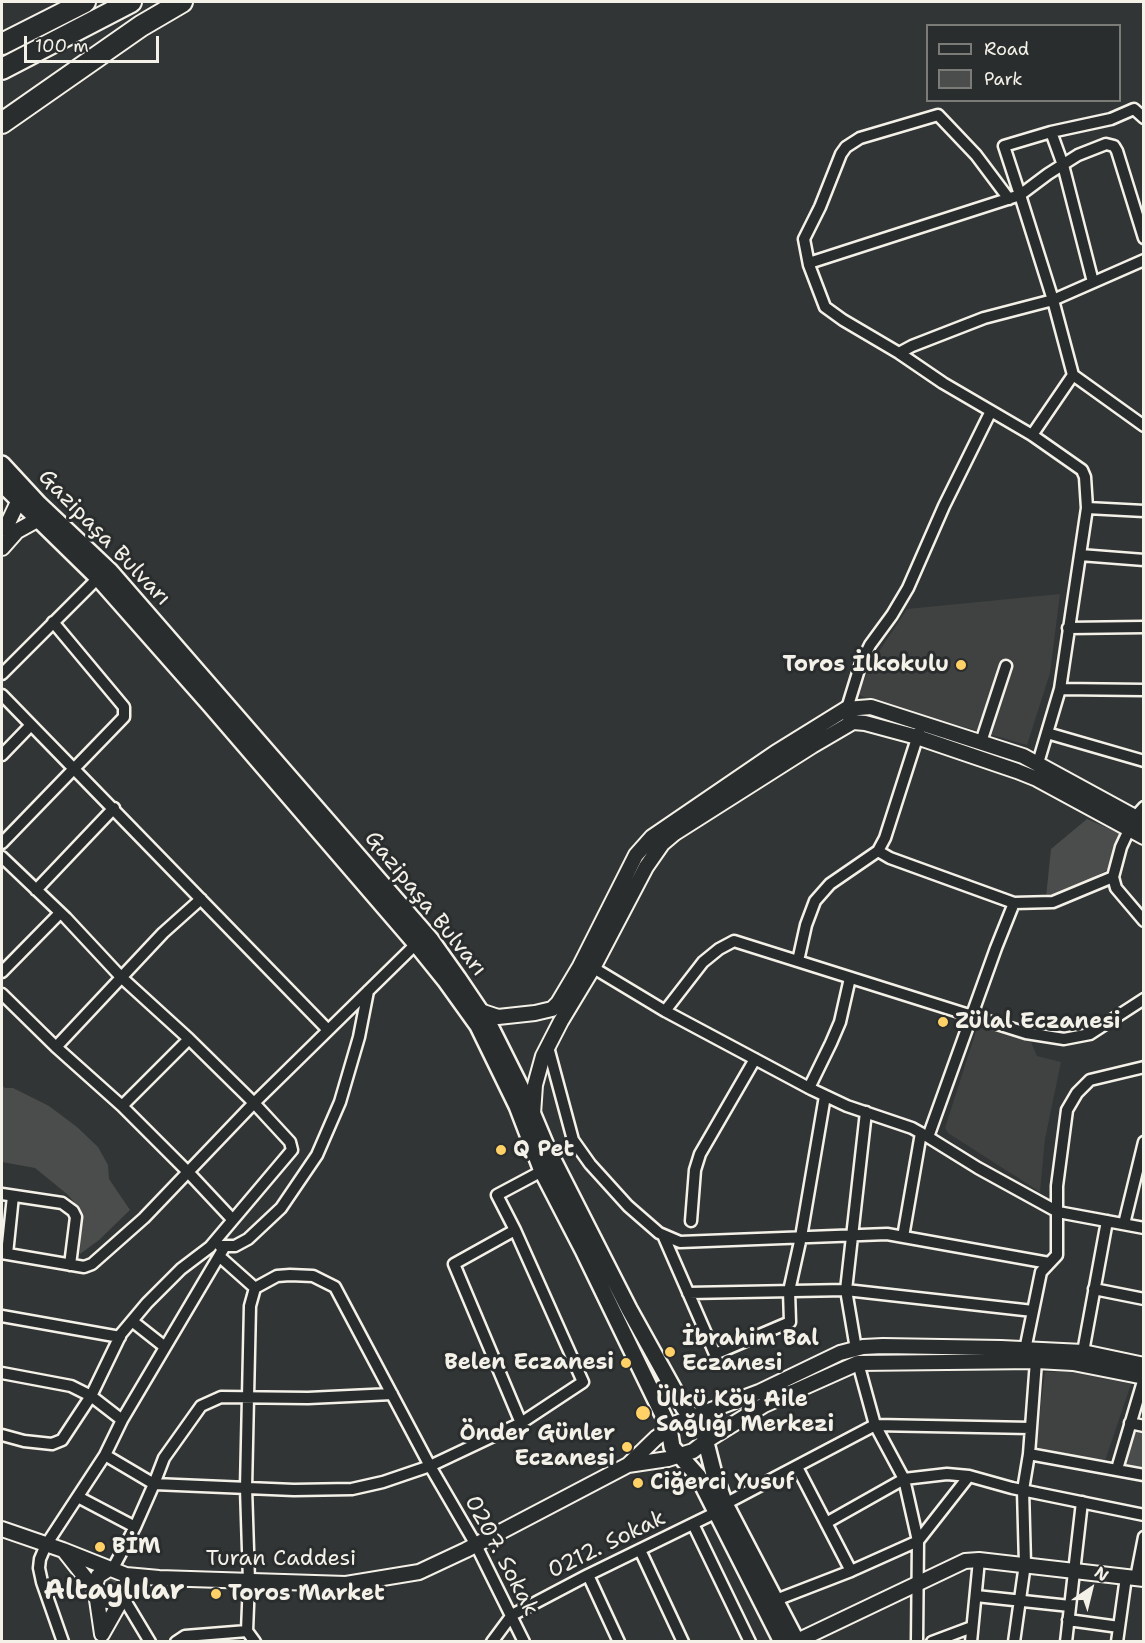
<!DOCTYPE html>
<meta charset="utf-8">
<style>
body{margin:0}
#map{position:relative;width:1145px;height:1643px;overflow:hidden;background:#323535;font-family:"Shantell Sans",sans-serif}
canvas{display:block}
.frame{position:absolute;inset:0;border:3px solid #f4f1e8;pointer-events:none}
.legend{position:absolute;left:926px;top:24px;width:195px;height:78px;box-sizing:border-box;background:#2a2d2e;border:2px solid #7b7b78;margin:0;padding:8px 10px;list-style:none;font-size:18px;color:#f4f1e8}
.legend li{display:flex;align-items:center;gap:12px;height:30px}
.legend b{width:30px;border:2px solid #7b7b78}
.north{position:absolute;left:1061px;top:1559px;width:60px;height:60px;-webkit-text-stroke:4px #2a2d2e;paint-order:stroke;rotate:35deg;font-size:16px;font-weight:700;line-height:24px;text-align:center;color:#f4f1e8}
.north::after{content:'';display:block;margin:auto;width:21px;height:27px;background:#f4f1e8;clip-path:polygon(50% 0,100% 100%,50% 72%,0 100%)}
.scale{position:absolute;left:24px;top:36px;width:135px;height:27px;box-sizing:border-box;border:3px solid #f4f1e8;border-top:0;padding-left:8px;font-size:18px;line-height:21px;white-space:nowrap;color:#f4f1e8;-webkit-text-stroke:4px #2a2d2e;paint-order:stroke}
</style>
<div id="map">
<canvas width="1145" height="1643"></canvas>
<div class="frame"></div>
<ul class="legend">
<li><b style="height:8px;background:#2a2d2e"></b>Road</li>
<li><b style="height:16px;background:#4b4d4c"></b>Park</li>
</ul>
<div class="north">N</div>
<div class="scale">100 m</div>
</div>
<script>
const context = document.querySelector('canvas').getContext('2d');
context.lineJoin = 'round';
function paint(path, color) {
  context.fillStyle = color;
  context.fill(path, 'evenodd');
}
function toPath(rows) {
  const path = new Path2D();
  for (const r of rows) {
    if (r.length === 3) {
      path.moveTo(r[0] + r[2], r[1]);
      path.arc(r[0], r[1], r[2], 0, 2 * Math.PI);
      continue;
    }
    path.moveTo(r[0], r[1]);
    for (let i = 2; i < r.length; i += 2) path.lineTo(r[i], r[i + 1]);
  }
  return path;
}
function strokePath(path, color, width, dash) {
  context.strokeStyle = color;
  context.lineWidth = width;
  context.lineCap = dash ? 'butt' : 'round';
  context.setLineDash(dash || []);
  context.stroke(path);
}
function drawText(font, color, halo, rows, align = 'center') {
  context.font = font + ' "Shantell Sans",sans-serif';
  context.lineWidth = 6;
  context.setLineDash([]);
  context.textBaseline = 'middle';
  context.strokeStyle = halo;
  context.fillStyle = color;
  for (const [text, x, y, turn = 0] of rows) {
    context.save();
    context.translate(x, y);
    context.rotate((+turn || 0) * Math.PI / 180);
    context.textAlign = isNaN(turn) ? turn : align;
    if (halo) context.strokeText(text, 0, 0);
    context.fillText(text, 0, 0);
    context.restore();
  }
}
paint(toPath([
 [1060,594,1050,673,1027,745,877,702,857,694,876,656,907,609],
 [978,1025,1031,1042,1037,1056,1061,1062,1045,1139,1040,1192,948,1133,945,1128],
 [1045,1372,1072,1372,1131,1384,1105,1461,1035,1450]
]), '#404242');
paint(toPath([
 [1087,819,1121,834,1111,868,1083,883,1046,897,1051,849],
 [2,1085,5,1088,13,1088,49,1106,77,1127,98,1147,108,1165,109,1179,130,1210,99,1240,80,1254,81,1210,67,1194,35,1168,2,1162],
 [1135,1427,1143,1429,1143,1470,1128,1467,1124,1462],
 [112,1586,7]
]), '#4b4d4c');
const minor = toPath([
 [1051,132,1063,165,1093,282],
 [1009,199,976,155,938,115,860,138,846,147,841,154,820,207,804,239,809,265,825,307,843,320,899,353,943,383,1032,435,1082,470,1085,477,1087,508,1060,689,1038,763],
 [809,263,1020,195,1004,146,1051,132,1111,119,1134,109,1144,118],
 [899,353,912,346,984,318,1053,300,1144,260],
 [1073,375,1144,426],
 [1032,435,1073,375,1053,300,1020,195,1048,174,1078,155,1106,144,1114,146,1117,151,1144,238],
 [1087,508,1144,511],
 [1080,555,1144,560],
 [1068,628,1144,627],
 [2,674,98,578],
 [1060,689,1144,690],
 [2,695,328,1030],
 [845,715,861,663,870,645,892,615,908,588,944,506,991,411],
 [1047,733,1144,761],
 [981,742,1006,666],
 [2,755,31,725],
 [1144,807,1135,817,1121,847,1113,877,1116,888,1144,921],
 [2,843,124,717,124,707,53,622],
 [878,851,890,858,1014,903,1053,902,1113,877],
 [2,857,66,918,121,977,189,1039,254,1103,290,1142,292,1150,210,1247,181,1269,147,1303,121,1334,91,1396,62,1440,52,1444,24,1441,2,1435],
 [36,890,114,808],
 [798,961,806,925,815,901,830,884,878,851,885,838,919,732],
 [587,964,665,1011,811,1089,847,1106,912,1128,928,1137,978,1168,1058,1212,1144,1228],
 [2,972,60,913],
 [2,994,56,1047,122,1106,188,1172,232,1219],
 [665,1011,703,962,719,949,734,941,1026,1033,1064,1039,1090,1034,1144,999],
 [56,1047,163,933,201,899],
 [548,1047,573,1140,590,1164,628,1206,659,1233,680,1242,887,1234,1049,1263],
 [809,1088,831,1043,840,1022,850,978],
 [122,1106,189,1039],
 [928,1137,996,948,1014,903],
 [2,1194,62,1203,73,1211,76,1217,70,1265],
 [691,1221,695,1170,700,1154,755,1059],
 [1124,1224,1144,1142],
 [515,1230,454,1264,521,1423],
 [663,1235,715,1354,790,1322,789,1291,801,1237,825,1096],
 [903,1237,921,1133],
 [220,1246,235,1246,248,1239,281,1208,317,1155,340,1102,359,1037,368,991],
 [2,1253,84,1267,92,1264,144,1218,254,1103,416,944],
 [7,1254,13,1196],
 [219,1256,255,1288],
 [1094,1289,1144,1299],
 [688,1293,846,1290,1033,1311],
 [2,1316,120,1337],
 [132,1321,165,1347],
 [856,1349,846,1290,866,1112],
 [1025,1350,1041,1272,1057,1255,1057,1186,1067,1110,1077,1093,1090,1080,1144,1067],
 [1083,1352,1107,1221],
 [858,1363,875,1425,904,1479,918,1541,917,1642],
 [2,1373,71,1386,91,1396,122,1420],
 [1130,1423,1144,1426],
 [1029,1454,1144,1475],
 [105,1455,154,1484,294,1490,352,1489,383,1482,430,1466,521,1423,583,1382,515,1230,497,1195,542,1171],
 [797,1467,851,1571],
 [1117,1469,1144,1378],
 [78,1497,135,1527,112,1570],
 [725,1504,875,1425,1031,1428],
 [826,1523,904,1479,947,1474,969,1476,1012,1488,1144,1515],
 [693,1524,750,1642],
 [135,1527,154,1484,164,1458,201,1406,221,1397,308,1398,392,1394],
 [640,1550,683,1642],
 [588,1575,619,1642],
 [1136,1578,1144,1537],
 [976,1596,1070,1606],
 [123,1597,150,1642],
 [776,1600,851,1571,918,1541,969,1476],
 [1068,1620,1119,1627],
 [63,1642,42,1582,39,1568,40,1559,46,1545,105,1455,122,1420,225,1246],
 [176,1642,185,1636,247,1631],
 [255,1642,247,1631,249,1581,246,1488,250,1306,255,1288,277,1276,290,1275,313,1276,335,1287,430,1466,476,1545,524,1642],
 [492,1642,512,1615,588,1575,717,1512],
 [932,1642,972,1627],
 [971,1642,979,1560],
 [1014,1642,1025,1564,1023,1490,1029,1454,1036,1361],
 [1066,1642,1082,1502],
 [1117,1642,1126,1577]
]);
const tertiary = toPath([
 [2,529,9,521,18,502],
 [2,548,17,531,37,520],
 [480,1011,498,1017,535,1013,552,1009,558,1003,580,966,636,855,652,837,775,753,846,709,871,707,1023,756,1144,822],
 [533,1114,535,1085,543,1056,561,1021,593,968,646,867,662,844,675,833,812,746,853,722,865,723,917,737,1017,771,1037,779,1144,837],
 [628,1465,668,1459,693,1451,706,1441,764,1405,858,1363,1036,1361,1073,1363,1144,1377],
 [2,1529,63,1550,126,1575,159,1578,346,1584,419,1572,466,1550,628,1465,656,1438,679,1422,759,1392,840,1353,863,1347,883,1346,1001,1348,1083,1352,1144,1365],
 [65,1552,103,1600,114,1602,123,1597,128,1588,126,1575],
 [102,1634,95,1586,98,1576,109,1569],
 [102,1634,123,1597],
 [795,1642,965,1561,979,1560,1144,1579]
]);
const secondary = toPath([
 [2,464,39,504,110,571,431,940,458,978,489,1024,526,1098,547,1148,629,1309,684,1408,702,1427,714,1474,725,1504,797,1642],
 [2,484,98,578,211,706,416,944,445,980,478,1026,517,1106,542,1171,583,1250,663,1415,669,1428,672,1447,698,1476,782,1642]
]);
const motorway = toPath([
 [2,44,85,2],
 [2,69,131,2],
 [2,123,141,26,182,2]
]);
strokePath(minor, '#f4f1e8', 15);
strokePath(tertiary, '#f4f1e8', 18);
strokePath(secondary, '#f4f1e8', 20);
strokePath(motorway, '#f4f1e8', 24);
strokePath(minor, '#2a2d2e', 10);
strokePath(tertiary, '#2a2d2e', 14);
strokePath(secondary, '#2a2d2e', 15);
strokePath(motorway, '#2a2d2e', 20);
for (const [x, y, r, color] of [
 [961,665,6,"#ffd166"],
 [943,1022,6,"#ffd166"],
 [501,1150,6,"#ffd166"],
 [670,1352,6,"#ffd166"],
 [626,1363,6,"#ffd166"],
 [643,1413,8,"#ffd166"],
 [627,1447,6,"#ffd166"],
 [638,1483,6,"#ffd166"],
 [100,1547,6,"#ffd166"],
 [216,1594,6,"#ffd166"]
]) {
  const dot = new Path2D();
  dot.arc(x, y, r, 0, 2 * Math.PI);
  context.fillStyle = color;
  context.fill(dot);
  strokePath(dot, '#2a2d2e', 2);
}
drawText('22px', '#f4f1e8', '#2a2d2e', [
 ["Gazipaşa Bulvarı",104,538,46],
 ["Gazipaşa Bulvarı",425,904,51],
 ["0212. Sokak",607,1545,-26],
 ["0207. Sokak",501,1556,62],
 ["Turan Caddesi",281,1559]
]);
drawText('bold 22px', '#f4f1e8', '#2a2d2e', [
 ["Toros İlkokulu",949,665,"right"],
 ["Zülal Eczanesi",955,1022],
 ["Q Pet",513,1150],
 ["İbrahim Bal",682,1339],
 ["Eczanesi",682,1364],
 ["Belen Eczanesi",614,1363,"right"],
 ["Ülkü Köy Aile",656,1400],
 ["Sağlığı Merkezi",656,1425],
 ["Önder Günler",615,1434,"right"],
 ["Eczanesi",615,1459,"right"],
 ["Ciğerci Yusuf",650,1483],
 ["BİM",112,1547],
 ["Toros Market",228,1594]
], 'left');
drawText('bold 28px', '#f4f1e8', '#2a2d2e', [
 ["Altaylılar",114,1592]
]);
</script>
